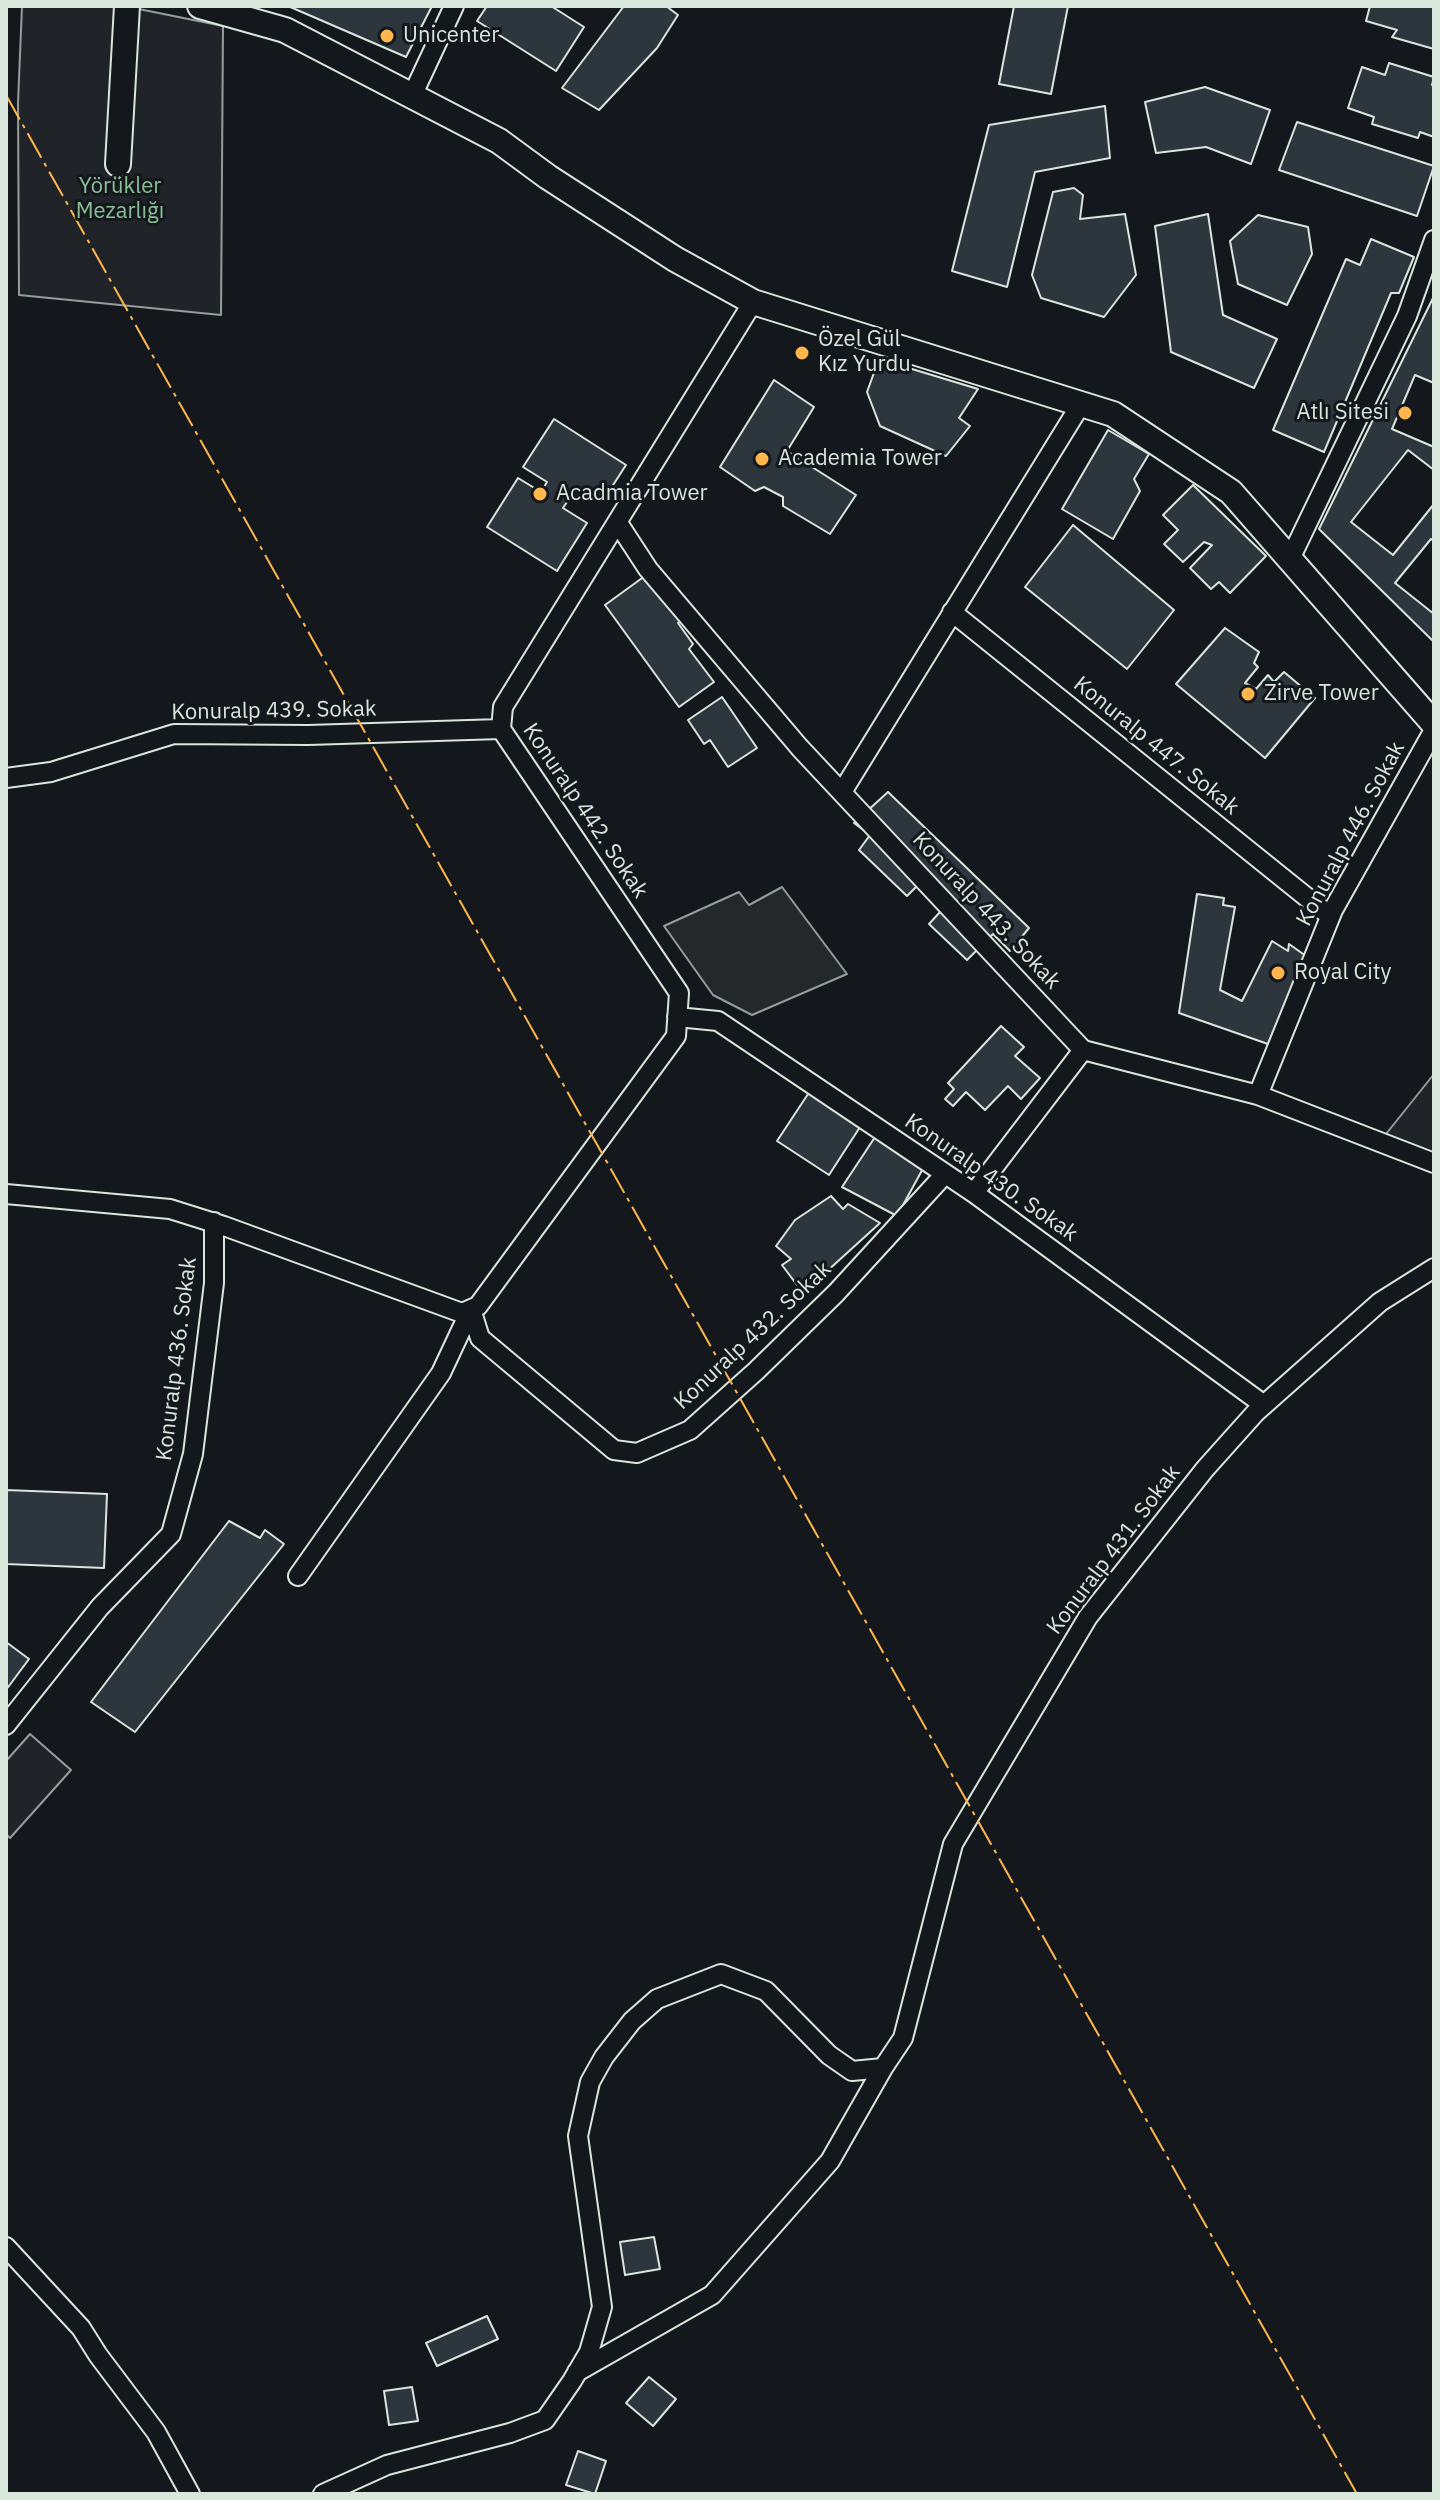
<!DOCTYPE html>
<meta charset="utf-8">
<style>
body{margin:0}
#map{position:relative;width:1440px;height:2500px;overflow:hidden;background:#14181c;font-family:"IBM Plex Sans",sans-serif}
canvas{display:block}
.frame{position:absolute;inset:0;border:8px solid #d8e6dc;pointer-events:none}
</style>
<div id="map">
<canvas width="1440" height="2500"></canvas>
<div class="frame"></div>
</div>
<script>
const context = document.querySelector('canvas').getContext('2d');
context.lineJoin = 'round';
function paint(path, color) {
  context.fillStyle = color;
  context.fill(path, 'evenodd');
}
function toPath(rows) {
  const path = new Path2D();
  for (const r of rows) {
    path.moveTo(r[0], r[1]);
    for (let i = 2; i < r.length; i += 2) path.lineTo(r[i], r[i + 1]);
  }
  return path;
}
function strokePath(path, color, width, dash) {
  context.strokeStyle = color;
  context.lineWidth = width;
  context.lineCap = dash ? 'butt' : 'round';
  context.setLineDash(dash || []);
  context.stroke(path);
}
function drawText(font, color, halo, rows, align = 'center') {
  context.font = font + ' "IBM Plex Sans",sans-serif';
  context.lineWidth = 6;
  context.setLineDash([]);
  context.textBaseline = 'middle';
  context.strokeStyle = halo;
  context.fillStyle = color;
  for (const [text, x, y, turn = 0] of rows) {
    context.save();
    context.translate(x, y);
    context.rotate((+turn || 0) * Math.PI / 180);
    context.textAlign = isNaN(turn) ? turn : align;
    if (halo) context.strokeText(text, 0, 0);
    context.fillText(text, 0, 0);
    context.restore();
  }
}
const green = toPath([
 [22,6,124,6,223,26,221,315,19,295,18,103,22,6],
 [1434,1074,1434,1158,1382,1139,1434,1074],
 [30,1734,71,1770,10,1838,6,1834,6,1761,30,1734]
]);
paint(green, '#202428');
strokePath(green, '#939e99', 2);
const parking = toPath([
 [782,887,847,974,752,1015,713,995,664,926,739,892,749,905,782,887]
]);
paint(parking, '#24282b');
strokePath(parking, '#939e99', 2);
const building = toPath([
 [288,6,432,6,406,57,288,6],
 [487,6,551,6,584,27,556,71,477,21,487,6],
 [624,6,666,6,678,15,657,48,599,110,562,88,624,6],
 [1014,6,1068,6,1051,94,999,84,1014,6],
 [1370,6,1434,6,1434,49,1392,37,1397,30,1366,21,1370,6],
 [1389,63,1434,77,1432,85,1434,85,1434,137,1420,132,1418,138,1372,124,1374,117,1348,108,1362,67,1385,75,1389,63],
 [1205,87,1270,110,1251,164,1206,147,1156,153,1145,102,1205,87],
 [1105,106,1110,158,1035,172,1007,287,952,271,989,125,1105,106],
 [1297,122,1434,166,1417,216,1279,170,1297,122],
 [1074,188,1083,195,1080,219,1125,214,1136,275,1104,317,1041,298,1032,275,1053,192,1074,188],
 [1208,214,1223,315,1277,339,1254,388,1171,352,1155,226,1208,214],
 [1258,215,1308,227,1312,254,1287,305,1238,284,1230,241,1258,215],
 [1371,239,1414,257,1399,293,1391,293,1324,452,1273,430,1346,259,1360,265,1371,239],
 [1434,296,1434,642,1319,529,1434,296],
 [879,359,978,389,959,418,970,426,946,456,880,426,867,392,879,359],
 [1415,375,1434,383,1434,447,1392,429,1415,375],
 [774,380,814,407,787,451,856,495,830,534,783,506,783,497,764,487,755,491,720,467,774,380],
 [554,419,626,465,606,496,575,490,563,508,587,523,557,571,487,527,518,478,541,492,547,482,523,467,554,419],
 [1108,430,1149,454,1134,479,1140,491,1113,539,1062,509,1108,430],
 [1408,450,1434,470,1434,504,1393,555,1351,522,1408,450],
 [1193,485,1266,556,1230,593,1219,582,1211,589,1190,568,1212,545,1204,542,1183,562,1164,544,1178,530,1163,515,1193,485],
 [1073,525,1174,610,1127,669,1025,587,1073,525],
 [1431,539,1434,541,1434,614,1395,583,1431,539],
 [649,573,683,620,678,623,693,644,689,649,714,682,679,707,605,605,649,573],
 [1225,628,1259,652,1254,663,1258,667,1245,683,1256,689,1268,675,1274,682,1284,672,1315,698,1265,758,1176,684,1225,628],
 [722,697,757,748,728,767,710,740,704,744,688,720,722,697],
 [888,792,1029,928,1010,951,993,934,967,960,929,924,951,900,927,876,907,896,859,850,870,835,854,823,888,792],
 [1197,894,1224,898,1223,905,1235,907,1220,990,1242,1001,1272,941,1288,951,1289,944,1306,956,1268,1044,1179,1013,1197,894],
 [1001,1026,1024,1047,1015,1056,1040,1078,1021,1099,1008,1086,985,1110,966,1092,953,1106,945,1099,954,1089,948,1083,1001,1026],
 [810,1091,862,1124,829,1175,777,1141,810,1091],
 [883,1125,931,1154,897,1216,842,1187,883,1125],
 [831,1196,843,1209,848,1204,880,1223,803,1293,782,1265,791,1259,776,1246,795,1220,831,1196],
 [6,1490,107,1494,104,1568,6,1564,6,1490],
 [229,1521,260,1538,265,1530,284,1544,135,1732,91,1702,229,1521],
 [6,1642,29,1659,6,1690,6,1642],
 [654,2237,660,2269,625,2275,620,2242,654,2237],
 [487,2316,498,2339,437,2366,426,2343,487,2316],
 [649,2377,676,2399,653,2426,626,2403,649,2377],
 [412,2387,418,2421,389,2425,384,2391,412,2387],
 [578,2451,606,2461,595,2494,566,2485,578,2451]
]);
paint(building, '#2c363c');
strokePath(building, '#d8e6dc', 2);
const minor = toPath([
 [412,96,454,6],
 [618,523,648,569,800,748,1083,1050,1258,1095,1434,1163],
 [1290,559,1407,316,1434,240],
 [952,612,1330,916],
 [6,778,51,772,174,734,308,735,501,729],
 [842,792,1081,404],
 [677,1017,718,1021,974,1193,1264,1405],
 [1258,1095,1333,910,1434,730],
 [974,1193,1083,1050],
 [6,1194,170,1209,224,1226,462,1313,478,1306,676,1036,679,993,501,729,503,707,753,302],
 [471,1309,480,1338,614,1450,637,1453,690,1430,756,1371,836,1293,945,1174],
 [298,1576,441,1373,471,1309],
 [6,1725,100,1607,171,1534,193,1454,214,1283,214,1222],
 [6,2247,81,2328,98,2355,156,2432,190,2494],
 [577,2372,712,2295,830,2161,883,2068],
 [323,2494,387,2465,510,2433,545,2420,572,2381,589,2352,602,2307,578,2136,590,2082,604,2057,632,2021,657,1999,721,1974,766,1991,829,2055,852,2071,883,2068,903,2038,953,1844,1088,1617,1205,1469,1256,1412,1380,1302,1434,1268]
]);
const tertiary = toPath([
 [200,6,285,30,499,141,548,177,675,259,753,302,1113,414,1231,492,1434,724],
 [118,164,127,6]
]);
strokePath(minor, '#d8e6dc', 22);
strokePath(tertiary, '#d8e6dc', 28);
strokePath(minor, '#14181c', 18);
strokePath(tertiary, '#14181c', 24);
strokePath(toPath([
 [6,95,1357,2494]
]), '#ffb74d', 2, [28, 6, 4, 6]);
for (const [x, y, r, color] of [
 [387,36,8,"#ffb74d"],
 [802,353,8,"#ffb74d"],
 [1405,413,8,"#ffb74d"],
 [762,459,8,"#ffb74d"],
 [540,494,8,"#ffb74d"],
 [1248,694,8,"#ffb74d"],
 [1278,973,8,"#ffb74d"]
]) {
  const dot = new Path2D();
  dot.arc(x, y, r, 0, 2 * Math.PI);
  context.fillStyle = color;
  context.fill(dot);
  strokePath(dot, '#14181c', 3);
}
drawText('22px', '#d8e6dc', '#14181c', [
 ["Unicenter",403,36],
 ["Özel Gül",818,340],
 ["Kız Yurdu",818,365],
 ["Atlı Sitesi",1389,413,"right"],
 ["Academia Tower",778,459],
 ["Acadmia Tower",556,494],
 ["Zirve Tower",1264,694],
 ["Royal City",1294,973]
], 'left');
drawText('22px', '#8ac095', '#14181c', [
 ["Yörükler",120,187],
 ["Mezarlığı",120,212]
]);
drawText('22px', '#d8e6dc', '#14181c', [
 ["Konuralp 439. Sokak",274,711,-1],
 ["Konuralp 447. Sokak",1156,746,39],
 ["Konuralp 442. Sokak",585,811,56],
 ["Konuralp 446. Sokak",1351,834,-62],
 ["Konuralp 443. Sokak",986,911,47],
 ["Konuralp 430. Sokak",991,1178,35],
 ["Konuralp 432. Sokak",753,1336,-43],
 ["Konuralp 436. Sokak",177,1359,-83],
 ["Konuralp 431. Sokak",1114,1550,-53]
]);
</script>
